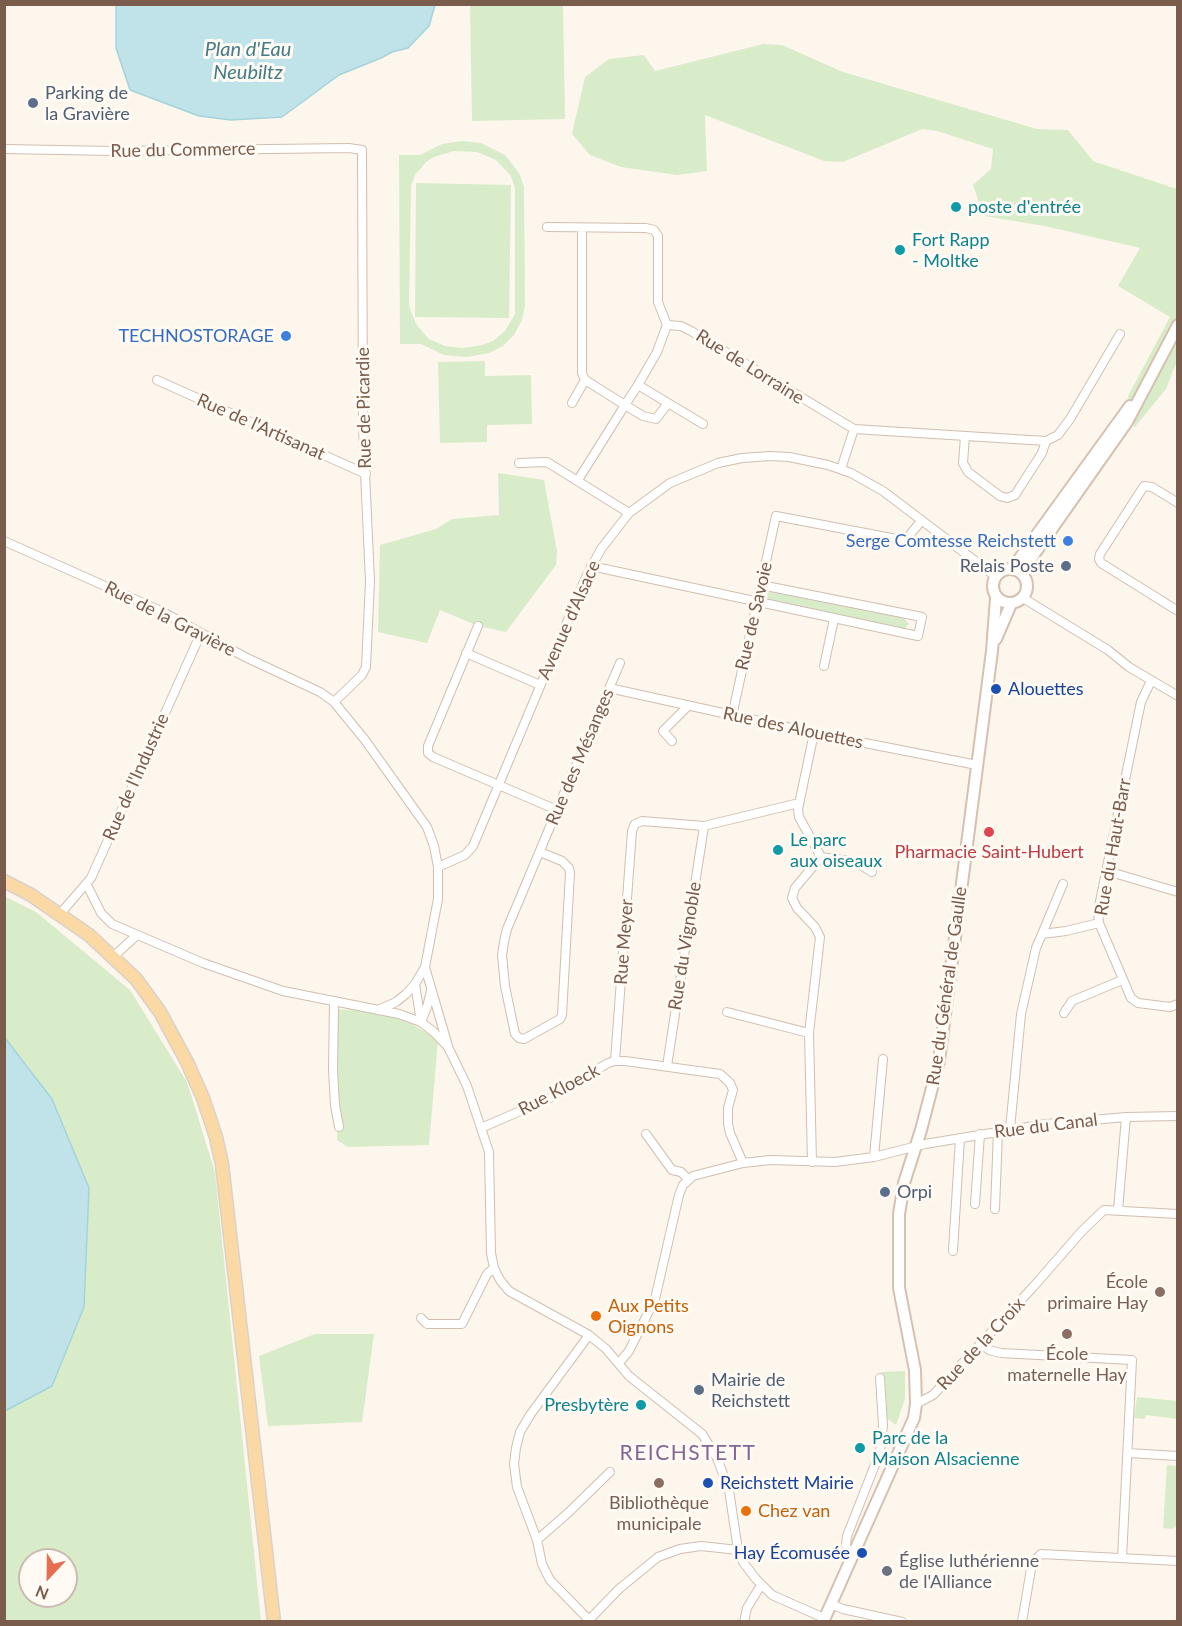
<!DOCTYPE html>
<meta charset="utf-8">
<style>
body{margin:0}
#map{position:relative;width:1182px;height:1626px;overflow:hidden;background:#fdf6ec;font-family:Lato,sans-serif}
canvas{display:block}
.frame{position:absolute;inset:0;border:6px solid #7a5c4d;pointer-events:none}
.north{position:absolute;left:18px;top:1548px;width:60px;height:60px;box-sizing:border-box;background:#fffaf3;border:2px solid #cabbb1;border-radius:50%;rotate:202deg;font-size:16px;font-weight:700;line-height:24px;text-align:center;color:#7a5c4d}
.north::after{content:'';display:block;margin:auto;width:21px;height:27px;background:#e76f51;clip-path:polygon(50% 0,100% 100%,50% 72%,0 100%)}
</style>
<div id="map">
<canvas width="1182" height="1626"></canvas>
<div class="frame"></div>
<div class="north">N</div>
</div>
<script>
const context = document.querySelector('canvas').getContext('2d');
context.lineJoin = 'round';
function paint(path, color) {
  context.fillStyle = color;
  context.fill(path, 'evenodd');
}
function toPath(rows) {
  const path = new Path2D();
  for (const r of rows) {
    if (r.length === 3) {
      path.moveTo(r[0] + r[2], r[1]);
      path.arc(r[0], r[1], r[2], 0, 2 * Math.PI);
      continue;
    }
    path.moveTo(r[0], r[1]);
    for (let i = 2; i < r.length; i += 2) path.lineTo(r[i], r[i + 1]);
  }
  return path;
}
function strokePath(path, color, width, dash) {
  context.strokeStyle = color;
  context.lineWidth = width;
  context.lineCap = dash ? 'butt' : 'round';
  context.setLineDash(dash || []);
  context.stroke(path);
}
function drawText(font, color, halo, rows, align = 'center') {
  context.font = font + ' Lato,sans-serif';
  context.lineWidth = 6;
  context.setLineDash([]);
  context.textBaseline = 'middle';
  context.strokeStyle = halo;
  context.fillStyle = color;
  for (const [text, x, y, turn = 0] of rows) {
    context.save();
    context.translate(x, y);
    context.rotate((+turn || 0) * Math.PI / 180);
    context.textAlign = isNaN(turn) ? turn : align;
    if (halo) context.strokeText(text, 0, 0);
    context.fillText(text, 0, 0);
    context.restore();
  }
}
paint(toPath([
 [470,5,563,5,565,119,472,121],
 [763,44,782,45,843,72,1037,129,1068,130,1093,161,1177,189,1177,361,1166,389,1134,428,1128,396,1170,317,1118,286,1140,248,1045,226,984,216,973,185,991,169,993,149,937,131,922,129,843,162,824,161,705,115,707,171,677,175,621,167,590,155,572,134,585,77,609,59,644,55,655,71],
 [462,141,481,143,505,155,519,173,524,187,524,199,525,305,522,320,514,335,503,346,489,353,467,357,444,355,421,344,400,344,399,155,420,155,442,144],
 [454,151,477,152,496,160,511,176,515,188,515,314,505,331,493,341,482,345,462,348,445,346,429,339,416,324,409,306,411,186,415,175,426,162,434,157],
 [416,183,511,185,509,318,415,317],
 [485,361,485,376,531,375,532,424,487,425,487,442,440,443,438,362],
 [498,473,544,480,557,551,556,565,506,632,478,626,440,610,427,643,378,632,380,545,436,529,452,519,499,515],
 [767,589,903,617,909,624,903,630,765,601,763,594],
 [4,896,36,912,130,990,187,1082,215,1172,261,1621,5,1621,5,1411,52,1386,84,1307,89,1188,52,1099,5,1038],
 [30,1560,66,1560,66,1596,30,1596],
 [337,1009,379,1012,412,1024,438,1040,429,1145,348,1147,337,1140],
 [315,1334,374,1334,362,1422,268,1426,259,1356],
 [905,1371,905,1399,896,1425,884,1416,882,1372],
 [1137,1397,1177,1401,1177,1419,1146,1415,1145,1419,1134,1418],
 [1167,1465,1177,1466,1177,1525,1172,1529,1163,1528]
]), '#d8ecc9');
const water = toPath([
 [116,5,116,4,435,5,429,26,408,48,392,52,381,58,339,75,282,117,231,120,199,116,130,90,116,48,116,5],
 [5,1038,52,1099,89,1188,84,1307,52,1386,5,1411,5,1038]
]);
paint(water, '#bfe3e8');
strokePath(water, '#a5d3da', 1.5);
const minor = toPath([
 [4,149,114,151,349,148,362,150,363,429,370,581,366,667,362,675,334,702,320,692,245,657,161,611,4,541],
 [547,227,646,228,654,230,658,236,658,302,667,325,681,326,691,331,854,429,1046,441,1058,435,1070,419,1120,334],
 [157,380,366,474],
 [638,385,668,403,656,419,643,416,625,405,638,385],
 [638,385,657,352,667,325],
 [572,403,585,380],
 [668,403,703,424],
 [965,436,963,463,968,472,1000,496,1007,498,1015,495,1042,453,1046,441],
 [519,463,547,462,629,513],
 [841,469,854,429],
 [578,480,625,405,585,380,582,373,582,228],
 [1178,503,1152,487,1144,486,1100,554,1099,559,1101,563,1178,611],
 [591,566,918,636,922,617,761,585],
 [1023,598,1108,650,1129,667,1178,696],
 [478,626,428,746,428,753,433,757,557,810],
 [466,653,540,685],
 [824,666,834,619],
 [1151,681,1141,702,1098,911,1099,923,1131,998,1138,1003,1170,1007,1178,1004],
 [609,688,814,733,977,765],
 [334,702,365,740,427,827,434,846,438,867,438,899,425,967,415,984,406,994,396,1002,378,1010],
 [732,716,776,516,902,540,908,537,922,520],
 [672,741,663,731,688,706],
 [540,852,562,861,569,868,570,873,562,1015,560,1019,524,1039,519,1038,515,1034,505,986,502,955,504,942,507,929,557,810,620,663],
 [821,857,856,862,872,872],
 [438,867,465,855,473,846,586,577,601,549,629,513,670,483,718,463,742,458,770,456,789,457,828,465,851,473,883,491,995,576],
 [1107,871,1178,892],
 [87,885,101,913,112,924,203,963,283,991,399,1014,421,1022,435,1033,448,1047,467,1086,489,1152,491,1253,494,1268,500,1280,509,1291,589,1335,606,1349,629,1376,702,1434,717,1458,729,1490,738,1550,743,1562,756,1579,772,1595,824,1618],
 [60,914,91,878,201,633],
 [1042,934,1063,884],
 [114,956,137,935],
 [425,967,448,1046],
 [415,984,421,1022,427,1007,431,991],
 [334,1003,333,1070,335,1105,339,1127],
 [727,1012,809,1033],
 [1064,1013,1072,1001,1122,980],
 [615,1061,632,831,635,824,642,821,704,826,799,803],
 [667,1066,704,826],
 [481,1128,548,1099,608,1063,615,1061,625,1061,720,1074,730,1083,733,1090,728,1108,728,1124,730,1133,743,1163],
 [1010,1129,1021,1014,1036,948,1042,934,1066,931,1099,923],
 [646,1134,672,1170,681,1172,688,1179],
 [874,1157,883,1059],
 [812,1162,809,1033,820,937,815,927,797,908,792,898,795,888,821,857,799,817,798,809,814,733],
 [975,1204,980,1134],
 [995,1209,998,1131],
 [1118,1210,1126,1117],
 [953,1251,960,1138],
 [421,1318,427,1324,462,1324,487,1274,494,1268],
 [589,1335,530,1415,520,1432,516,1448,514,1464,517,1487,537,1540,542,1564,550,1580,589,1620,619,1589,658,1557,680,1549,701,1546,738,1550],
 [982,1344,989,1350,1001,1353,1132,1360,1122,1558],
 [619,1363,629,1351,655,1299,679,1195,683,1185,693,1176,743,1163,770,1160,835,1162,874,1157,925,1144,1046,1124,1126,1117,1178,1116],
 [916,1404,933,1395,1034,1286,1082,1231,1104,1210,1178,1214],
 [1128,1453,1178,1456],
 [537,1540,568,1513,610,1472],
 [851,1559,846,1545,847,1536,880,1452,883,1425,880,1378],
 [831,1604,843,1609,902,1622],
 [744,1622,747,1608,761,1585],
 [1022,1622,1032,1563,1041,1554,1178,1561]
]);
const secondary = toPath([
 [1010,586,17],
 [1012,569,1130,406],
 [1023,575,1028,563,1127,422,1178,325],
 [996,639,1011,604],
 [823,1622,914,1418,916,1404,915,1370,899,1288,899,1214,904,1183,921,1130,939,1061,992,651,996,598]
]);
const primary = toPath([
 [4,881,31,895,89,935,136,979,160,1012,187,1062,203,1098,216,1137,222,1164,274,1622]
]);
strokePath(minor, '#d1beb0', 10);
strokePath(secondary, '#d6c0b0', 14);
strokePath(primary, '#dad1cd', 15);
strokePath(minor, '#fff', 8);
strokePath(secondary, '#fff', 10);
strokePath(primary, '#fbd9a5', 12);
for (const [x, y, r, color] of [
 [33,103,6,"#5c6f8a"],
 [956,207,6,"#0f9aa8"],
 [900,250,6,"#0f9aa8"],
 [286,336,6,"#3f7fe0"],
 [1068,541,6,"#3f7fe0"],
 [1066,566,6,"#5c6f8a"],
 [996,689,6,"#1a4fb4"],
 [989,832,6,"#e0444e"],
 [778,850,6,"#0f9aa8"],
 [885,1192,6,"#5c6f8a"],
 [1160,1292,6,"#8d6e63"],
 [596,1316,6,"#e8710a"],
 [1067,1334,6,"#8d6e63"],
 [699,1390,6,"#5c6f8a"],
 [641,1405,6,"#0f9aa8"],
 [860,1448,6,"#0f9aa8"],
 [659,1483,6,"#8d6e63"],
 [708,1483,6,"#1a4fb4"],
 [746,1511,6,"#e8710a"],
 [862,1553,6,"#1a4fb4"],
 [887,1571,6,"#6b7280"]
]) {
  const dot = new Path2D();
  dot.arc(x, y, r, 0, 2 * Math.PI);
  context.fillStyle = color;
  context.fill(dot);
  strokePath(dot, '#fffaf3', 2);
}
drawText('18px', '#4e5e75', '#fffaf3', [
 ["Parking de",45,93],
 ["la Gravière",45,114],
 ["Relais Poste",1054,566,"right"],
 ["Orpi",897,1192],
 ["Mairie de",711,1380],
 ["Reichstett",711,1401]
], 'left');
drawText('18px', '#7a5c4d', '#fffaf3', [
 ["Rue du Commerce",183,150,-1],
 ["Rue de Lorraine",750,367,32],
 ["Rue de Picardie",364,408,-91],
 ["Rue de l'Artisanat",261,427,24],
 ["Rue de Savoie",754,616,-77],
 ["Rue de la Gravière",170,619,27],
 ["Avenue d'Alsace",569,620,-66],
 ["Rue des Alouettes",793,728,12],
 ["Rue des Mésanges",580,757,-67],
 ["Rue de l'Industrie",136,777,-66],
 ["Rue du Haut-Barr",1113,847,-80],
 ["Rue Meyer",624,942,-86],
 ["Rue du Vignoble",685,946,-81],
 ["Rue du Général de Gaulle",947,986,-82],
 ["Rue Kloeck",559,1090,-28],
 ["Rue du Canal",1046,1126,-7],
 ["Rue de la Croix",981,1344,-47]
]);
drawText('18px', '#0d838f', '#fffaf3', [
 ["poste d'entrée",968,207],
 ["Fort Rapp",912,240],
 ["- Moltke",912,261],
 ["Le parc",790,840],
 ["aux oiseaux",790,861],
 ["Presbytère",629,1405,"right"],
 ["Parc de la",872,1438],
 ["Maison Alsacienne",872,1459]
], 'left');
drawText('18px', '#366cbe', '#fffaf3', [
 ["TECHNOSTORAGE",274,336],
 ["Serge Comtesse Reichstett",1056,541]
], 'right');
drawText('18px', '#164399', '#fffaf3', [
 ["Alouettes",1008,689],
 ["Reichstett Mairie",720,1483],
 ["Hay Écomusée",850,1553,"right"]
], 'left');
drawText('18px', '#be3a42', '#fffaf3', [
 ["Pharmacie Saint-Hubert",989,852]
]);
drawText('18px', '#785e54', '#fffaf3', [
 ["École",1148,1282,"right"],
 ["primaire Hay",1148,1303,"right"],
 ["École",1067,1354],
 ["maternelle Hay",1067,1375],
 ["Bibliothèque",659,1503],
 ["municipale",659,1524]
]);
drawText('18px', '#c56008', '#fffaf3', [
 ["Aux Petits",608,1306],
 ["Oignons",608,1327],
 ["Chez van",758,1511]
], 'left');
drawText('18px', '#5b616d', '#fffaf3', [
 ["Église luthérienne",899,1561],
 ["de l'Alliance",899,1582]
], 'left');
drawText('italic 20px', '#437c86', '#fffaf3', [
 ["Plan d'Eau",248,50],
 ["Neubiltz",248,73]
]);
context.letterSpacing = '1.5px';
drawText('21px', '#846695', '#fffaf3', [
 ["REICHSTETT",688,1453]
]);
context.letterSpacing = '0px';
</script>
